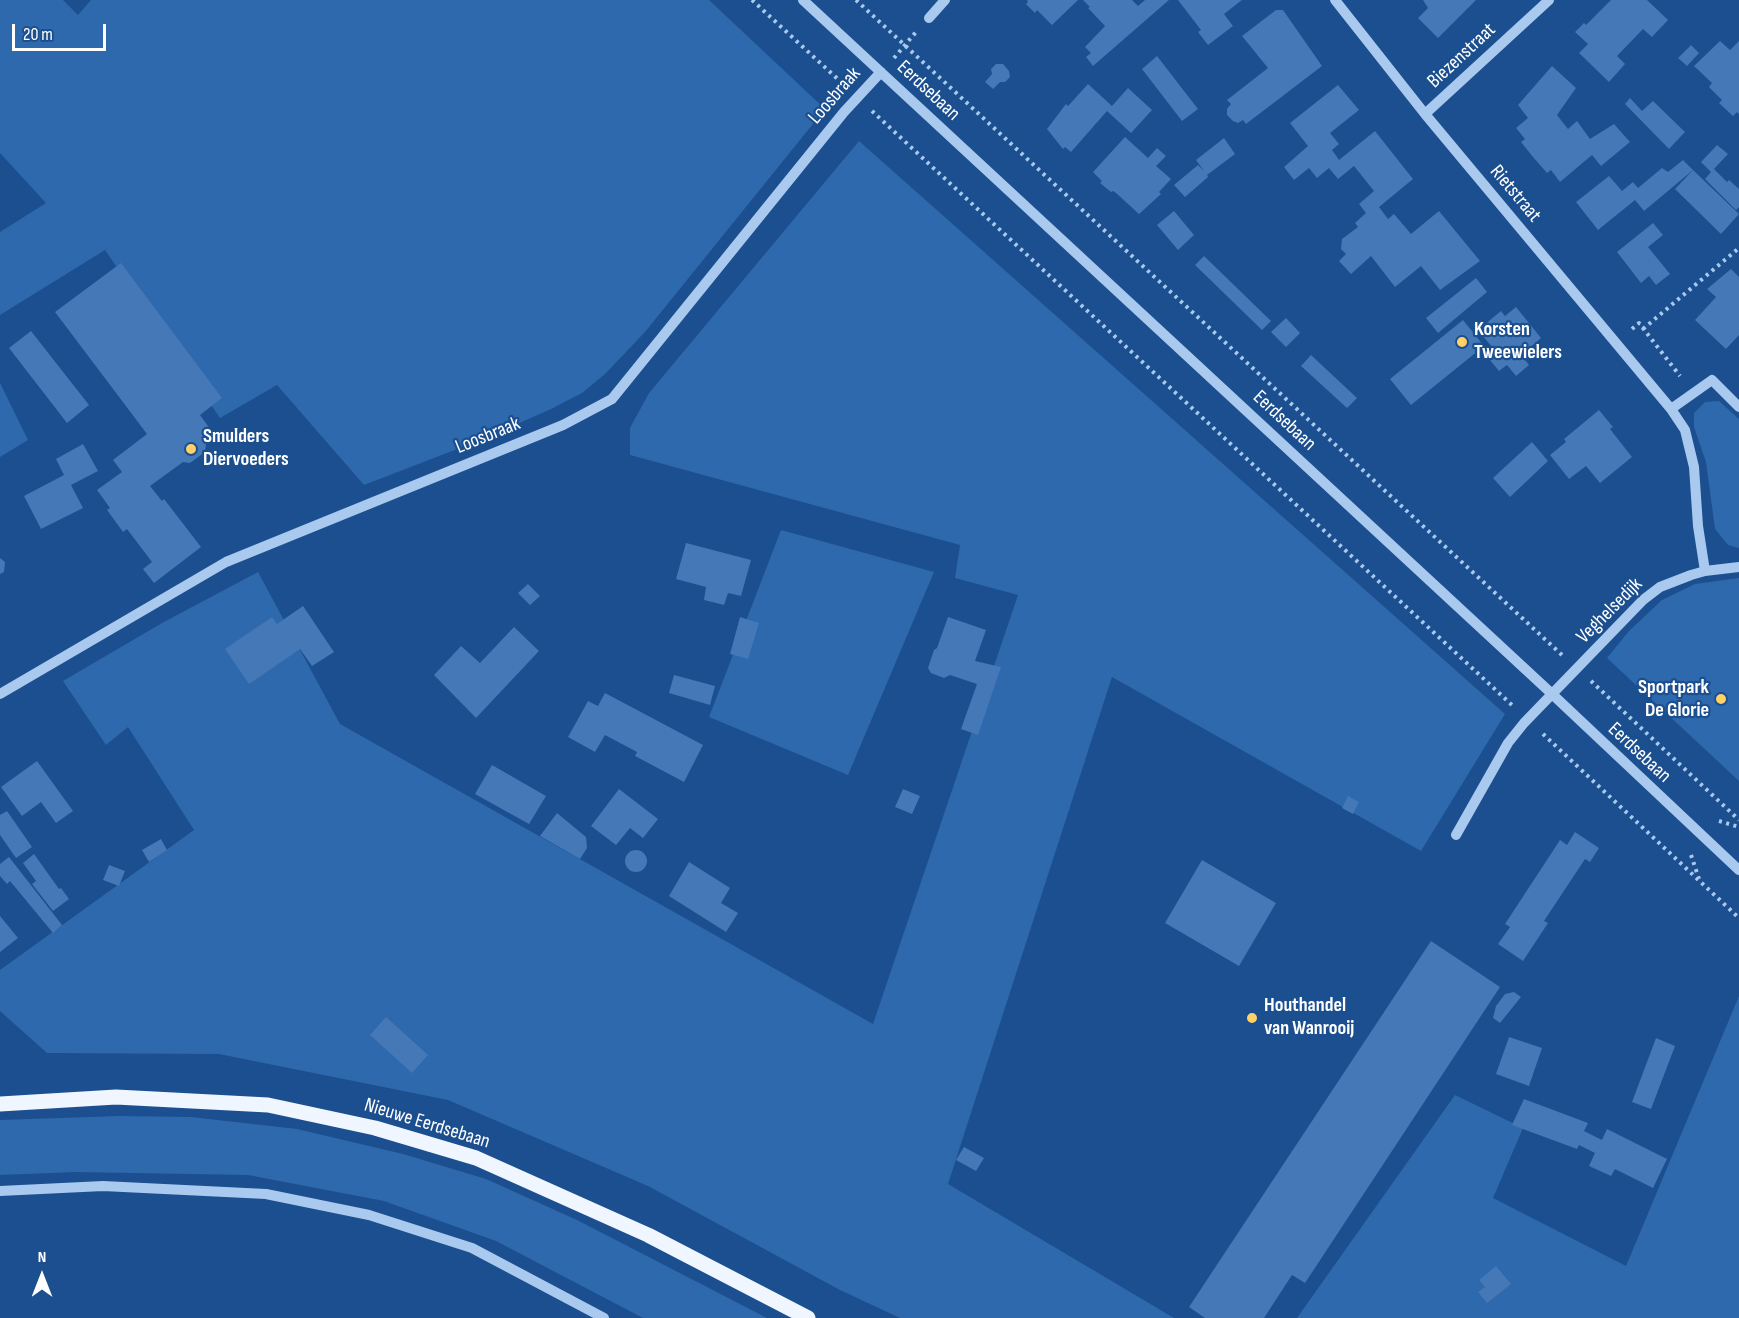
<!DOCTYPE html>
<style>
body{margin:0}
#map{position:relative;width:1739px;height:1318px;overflow:hidden;background:#1b4f8f;font-family:"Sofia Sans Condensed",sans-serif}
canvas{display:block}
.north{position:absolute;left:12px;top:1246px;width:60px;height:60px;-webkit-text-stroke:4px #1b4f8f;paint-order:stroke;rotate:0deg;font-size:16px;font-weight:700;line-height:24px;text-align:center;color:#fff}
.north::after{content:'';display:block;margin:auto;width:21px;height:27px;background:#fff;clip-path:polygon(50% 0,100% 100%,50% 72%,0 100%)}
.scale{position:absolute;left:12px;top:24px;width:94px;height:27px;box-sizing:border-box;border:3px solid #fff;border-top:0;padding-left:8px;font-size:18px;line-height:21px;white-space:nowrap;color:#fff;-webkit-text-stroke:4px #1b4f8f;paint-order:stroke}
</style>
<div id="map">
<canvas width="1739" height="1318"></canvas>
<div class="north">N</div>
<div class="scale">20 m</div>
</div>
<script>
const context = document.querySelector('canvas').getContext('2d');
context.lineJoin = 'round';
function paint(path, color) {
  context.fillStyle = color;
  context.fill(path, 'evenodd');
}
function toPath(rows) {
  const path = new Path2D();
  for (const r of rows) {
    if (r.length === 3) {
      path.moveTo(r[0] + r[2], r[1]);
      path.arc(r[0], r[1], r[2], 0, 2 * Math.PI);
      continue;
    }
    path.moveTo(r[0], r[1]);
    for (let i = 2; i < r.length; i += 2) path.lineTo(r[i], r[i + 1]);
  }
  return path;
}
function strokePath(path, color, width, dash) {
  context.strokeStyle = color;
  context.lineWidth = width;
  context.lineCap = dash ? 'butt' : 'round';
  context.setLineDash(dash || []);
  context.stroke(path);
}
function drawText(font, color, halo, rows, align = 'center') {
  context.font = font + ' "Sofia Sans Condensed",sans-serif';
  context.lineWidth = 4.5;
  context.setLineDash([]);
  context.textBaseline = 'middle';
  context.strokeStyle = halo;
  context.fillStyle = color;
  for (const [text, x, y, turn = 0] of rows) {
    context.save();
    context.translate(x, y);
    context.rotate((+turn || 0) * Math.PI / 180);
    context.textAlign = isNaN(turn) ? turn : align;
    if (halo) context.strokeText(text, 0, 0);
    context.fillText(text, 0, 0);
    context.restore();
  }
}
paint(toPath([
 [0,0,63,0,78,15,91,0,709,0,825,109,645,332,605,374,582,393,549,410,478,441,364,485,277,385,220,418,105,250,0,315,0,232,46,203,0,153],
 [859,141,1505,714,1421,851,1112,677,948,1184,1174,1318,900,1318,840,1290,648,1186,448,1100,219,1054,47,1053,0,1011,0,970,194,830,128,727,106,745,63,681,162,623,258,572,340,724,873,1024,1018,595,955,578,960,545,630,455,630,428,649,393],
 [0,383,28,440,0,457],
 [1719,401,1739,419,1739,548,1728,545,1715,529,1706,462,1694,427,1694,413,1705,402],
 [781,530,934,572,848,775,709,717],
 [1739,578,1739,781,1607,658,1629,631,1662,600,1695,584],
 [1739,996,1739,1318,1297,1318,1455,1095,1523,1128,1493,1198,1626,1266],
 [120,1116,191,1117,297,1129,403,1154,486,1179,577,1220,767,1318,643,1318,496,1241,384,1201,248,1175,75,1172,0,1175,0,1120]
]), '#2e69ad');
paint(toPath([
 [1027,0,1078,0,1052,25,1037,10,1035,13,1026,4,1028,2],
 [1083,0,1132,0,1138,6,1145,0,1169,0,1093,66,1086,57,1091,53,1085,47,1105,26,1088,8,1090,7],
 [1178,0,1242,0,1224,14,1233,26,1208,45,1198,32,1201,30],
 [1423,0,1476,0,1438,38,1418,18,1428,8],
 [1611,0,1647,0,1668,20,1652,37,1643,29,1617,56,1625,64,1609,82,1579,53,1588,44,1575,32,1584,23,1586,25],
 [1276,10,1283,10,1322,66,1246,124,1243,120,1238,123,1233,121,1227,115,1227,109,1231,104,1227,100,1268,68,1242,36],
 [1720,41,1730,50,1739,41,1739,114,1737,112,1733,116,1719,103,1722,100,1709,87,1712,83,1694,66],
 [1691,45,1699,53,1687,66,1678,58],
 [1157,56,1198,109,1182,121,1142,69],
 [996,64,1003,64,1009,71,1010,77,1005,82,1000,82,993,89,985,82,992,74,991,69],
 [1552,66,1576,88,1557,115,1568,129,1577,121,1590,139,1614,124,1630,142,1601,166,1592,155,1560,182,1551,170,1547,173,1533,157,1521,142,1525,139,1516,128,1528,118,1518,105],
 [1088,84,1112,106,1128,88,1152,110,1131,133,1107,111,1071,152,1065,147,1063,149,1047,129,1066,104,1068,106],
 [1338,85,1359,110,1330,133,1339,144,1332,150,1339,160,1375,131,1413,179,1379,207,1388,219,1394,214,1411,234,1439,211,1480,261,1440,290,1421,266,1395,287,1371,256,1351,274,1339,261,1346,254,1341,249,1342,239,1358,227,1355,223,1366,213,1359,204,1374,191,1354,166,1338,179,1329,168,1317,178,1309,168,1294,180,1284,167,1308,146,1290,123],
 [1630,98,1642,111,1653,101,1685,132,1669,149,1625,104],
 [1125,137,1148,158,1157,148,1166,156,1156,166,1171,179,1159,192,1161,194,1139,214,1116,193,1113,191,1111,192,1100,183,1102,181,1093,172],
 [1224,138,1235,154,1207,175,1208,177,1185,197,1174,185,1198,165,1204,171,1196,160],
 [1717,145,1728,154,1714,169,1727,182,1729,180,1739,189,1739,207,1736,210,1705,179,1711,172,1701,162],
 [1683,160,1693,170,1644,211,1635,200,1598,230,1576,202,1609,176,1622,191,1633,182,1638,188,1662,168,1668,172],
 [1693,170,1739,214,1721,234,1675,189],
 [1174,211,1194,235,1178,250,1157,225],
 [1653,223,1663,235,1648,247,1670,274,1656,285,1649,276,1641,283,1617,252],
 [1204,256,1236,287,1271,321,1262,330,1195,265],
 [121,263,222,398,200,415,216,437,206,444,205,452,190,463,183,462,150,486,162,501,164,499,201,547,154,583,143,569,152,562,127,529,123,532,107,510,110,508,97,490,122,472,113,460,147,434,55,312],
 [1731,269,1739,277,1739,335,1726,349,1695,320,1716,297,1707,289],
 [1476,278,1487,292,1438,333,1426,318],
 [1516,307,1541,338,1521,355,1529,365,1516,376,1507,365,1499,371,1484,353,1492,347,1478,330,1501,311,1505,316],
 [1286,318,1300,333,1286,347,1271,332],
 [1463,320,1484,346,1411,405,1390,379],
 [31,331,89,405,67,423,9,348],
 [1311,355,1357,398,1347,408,1301,366],
 [1599,410,1613,427,1610,429,1632,457,1600,483,1586,466,1569,479,1550,455,1566,442,1564,439],
 [1532,442,1548,461,1510,497,1493,478],
 [83,444,98,471,71,485,83,508,41,529,24,496,64,475,56,459],
 [686,543,751,560,741,596,728,593,724,605,704,600,706,587,676,579],
 [0,558,5,562,4,572,0,574],
 [528,584,540,596,530,605,518,593],
 [303,606,334,652,312,666,300,649,249,684,225,649,272,617,277,624],
 [740,617,759,623,748,659,730,654],
 [948,617,986,630,975,661,1001,667,978,735,961,729,977,684,950,675,944,678,931,673,928,668,934,650,937,648],
 [514,627,539,651,476,718,434,675,461,646,480,663],
 [674,675,715,686,710,705,669,693],
 [605,693,703,745,684,782,635,756,637,752,605,735,595,752,568,737,588,701,598,706],
 [37,761,73,811,56,823,41,802,22,816,1,787],
 [492,765,546,796,529,824,475,794],
 [619,789,658,819,643,838,630,828,616,845,591,826],
 [903,789,920,796,912,814,895,807],
 [1348,796,1359,802,1353,814,1342,808],
 [7,811,32,847,16,858,0,835,0,815],
 [557,813,586,837,587,848,580,859,540,836],
 [1575,832,1599,848,1590,862,1585,859,1544,921,1548,923,1523,961,1498,944,1510,927,1505,924,1560,840,1567,845],
 [161,839,167,850,149,862,142,850],
 [636,861,11],
 [34,854,59,889,61,888,69,899,53,911,32,884,36,881,23,863],
 [9,857,62,925,53,933,10,881,7,884,0,876,0,864],
 [1202,860,1276,903,1239,966,1165,923],
 [689,862,730,888,721,903,738,913,726,932,669,896],
 [109,865,125,871,119,886,103,880],
 [0,916,18,938,0,952],
 [1431,941,1500,987,1305,1283,1292,1275,1264,1318,1205,1318,1189,1307],
 [1514,992,1521,997,1500,1023,1493,1018,1496,1006,1505,994],
 [386,1017,428,1055,412,1073,370,1035],
 [1509,1037,1542,1048,1529,1086,1496,1074],
 [1656,1038,1675,1046,1651,1109,1632,1102],
 [1524,1099,1588,1123,1584,1131,1602,1140,1607,1129,1667,1159,1653,1188,1615,1169,1611,1176,1589,1166,1595,1153,1579,1145,1577,1149,1512,1125],
 [964,1147,984,1158,976,1171,956,1160],
 [1496,1266,1511,1284,1487,1303,1478,1292,1485,1287,1479,1280]
]), '#4478b7');
strokePath(toPath([
 [752,0,842,83],
 [856,0,1562,655],
 [894,58,916,32],
 [872,111,1513,706],
 [1632,329,1639,323,1680,376],
 [1643,329,1739,248],
 [1591,681,1739,820],
 [1543,734,1739,918],
 [1719,821,1739,827],
 [1691,855,1699,879]
]), '#a9c9ee', 4, [3, 4.5]);
strokePath(toPath([
 [803,0,1551,693,1739,870],
 [1335,0,1425,114,1671,409,1685,430,1694,467,1698,526,1705,571],
 [929,18,945,0],
 [1425,114,1549,0],
 [1671,409,1712,380,1739,407],
 [0,694,226,562,563,425,612,399,844,112,881,72],
 [1456,835,1508,743,1524,723,1643,600,1660,587,1691,575,1705,571,1739,567],
 [0,1191,103,1186,266,1194,369,1215,472,1248,604,1318]
]), '#a9c9ee', 10);
strokePath(toPath([
 [0,1104,116,1097,268,1105,375,1128,476,1158,648,1235,808,1318]
]), '#f0f6ff', 15);
for (const [x, y, r, color] of [
 [1462,342,6,"#ffd166"],
 [191,449,6,"#ffd166"],
 [1721,699,6,"#ffd166"],
 [1252,1018,6,"#ffd166"]
]) {
  const dot = new Path2D();
  dot.arc(x, y, r, 0, 2 * Math.PI);
  context.fillStyle = color;
  context.fill(dot);
  strokePath(dot, '#1b4f8f', 2);
}
drawText('20px', '#fff', '#1b4f8f', [
 ["Biezenstraat",1462,56,-43],
 ["Eerdsebaan",928,91,43],
 ["Loosbraak",835,96,-49],
 ["Rietstraat",1515,194,50],
 ["Eerdsebaan",1284,421,43],
 ["Loosbraak",488,436,-22],
 ["Veghelsedijk",1610,611,-45],
 ["Eerdsebaan",1639,753,43],
 ["Nieuwe Eerdsebaan",427,1124,17]
]);
drawText('bold 20px', '#fff', '#1b4f8f', [
 ["Korsten",1474,330],
 ["Tweewielers",1474,353],
 ["Smulders",203,437],
 ["Diervoeders",203,460],
 ["Sportpark",1709,688,"right"],
 ["De Glorie",1709,711,"right"],
 ["Houthandel",1264,1006],
 ["van Wanrooij",1264,1029]
], 'left');
</script>
